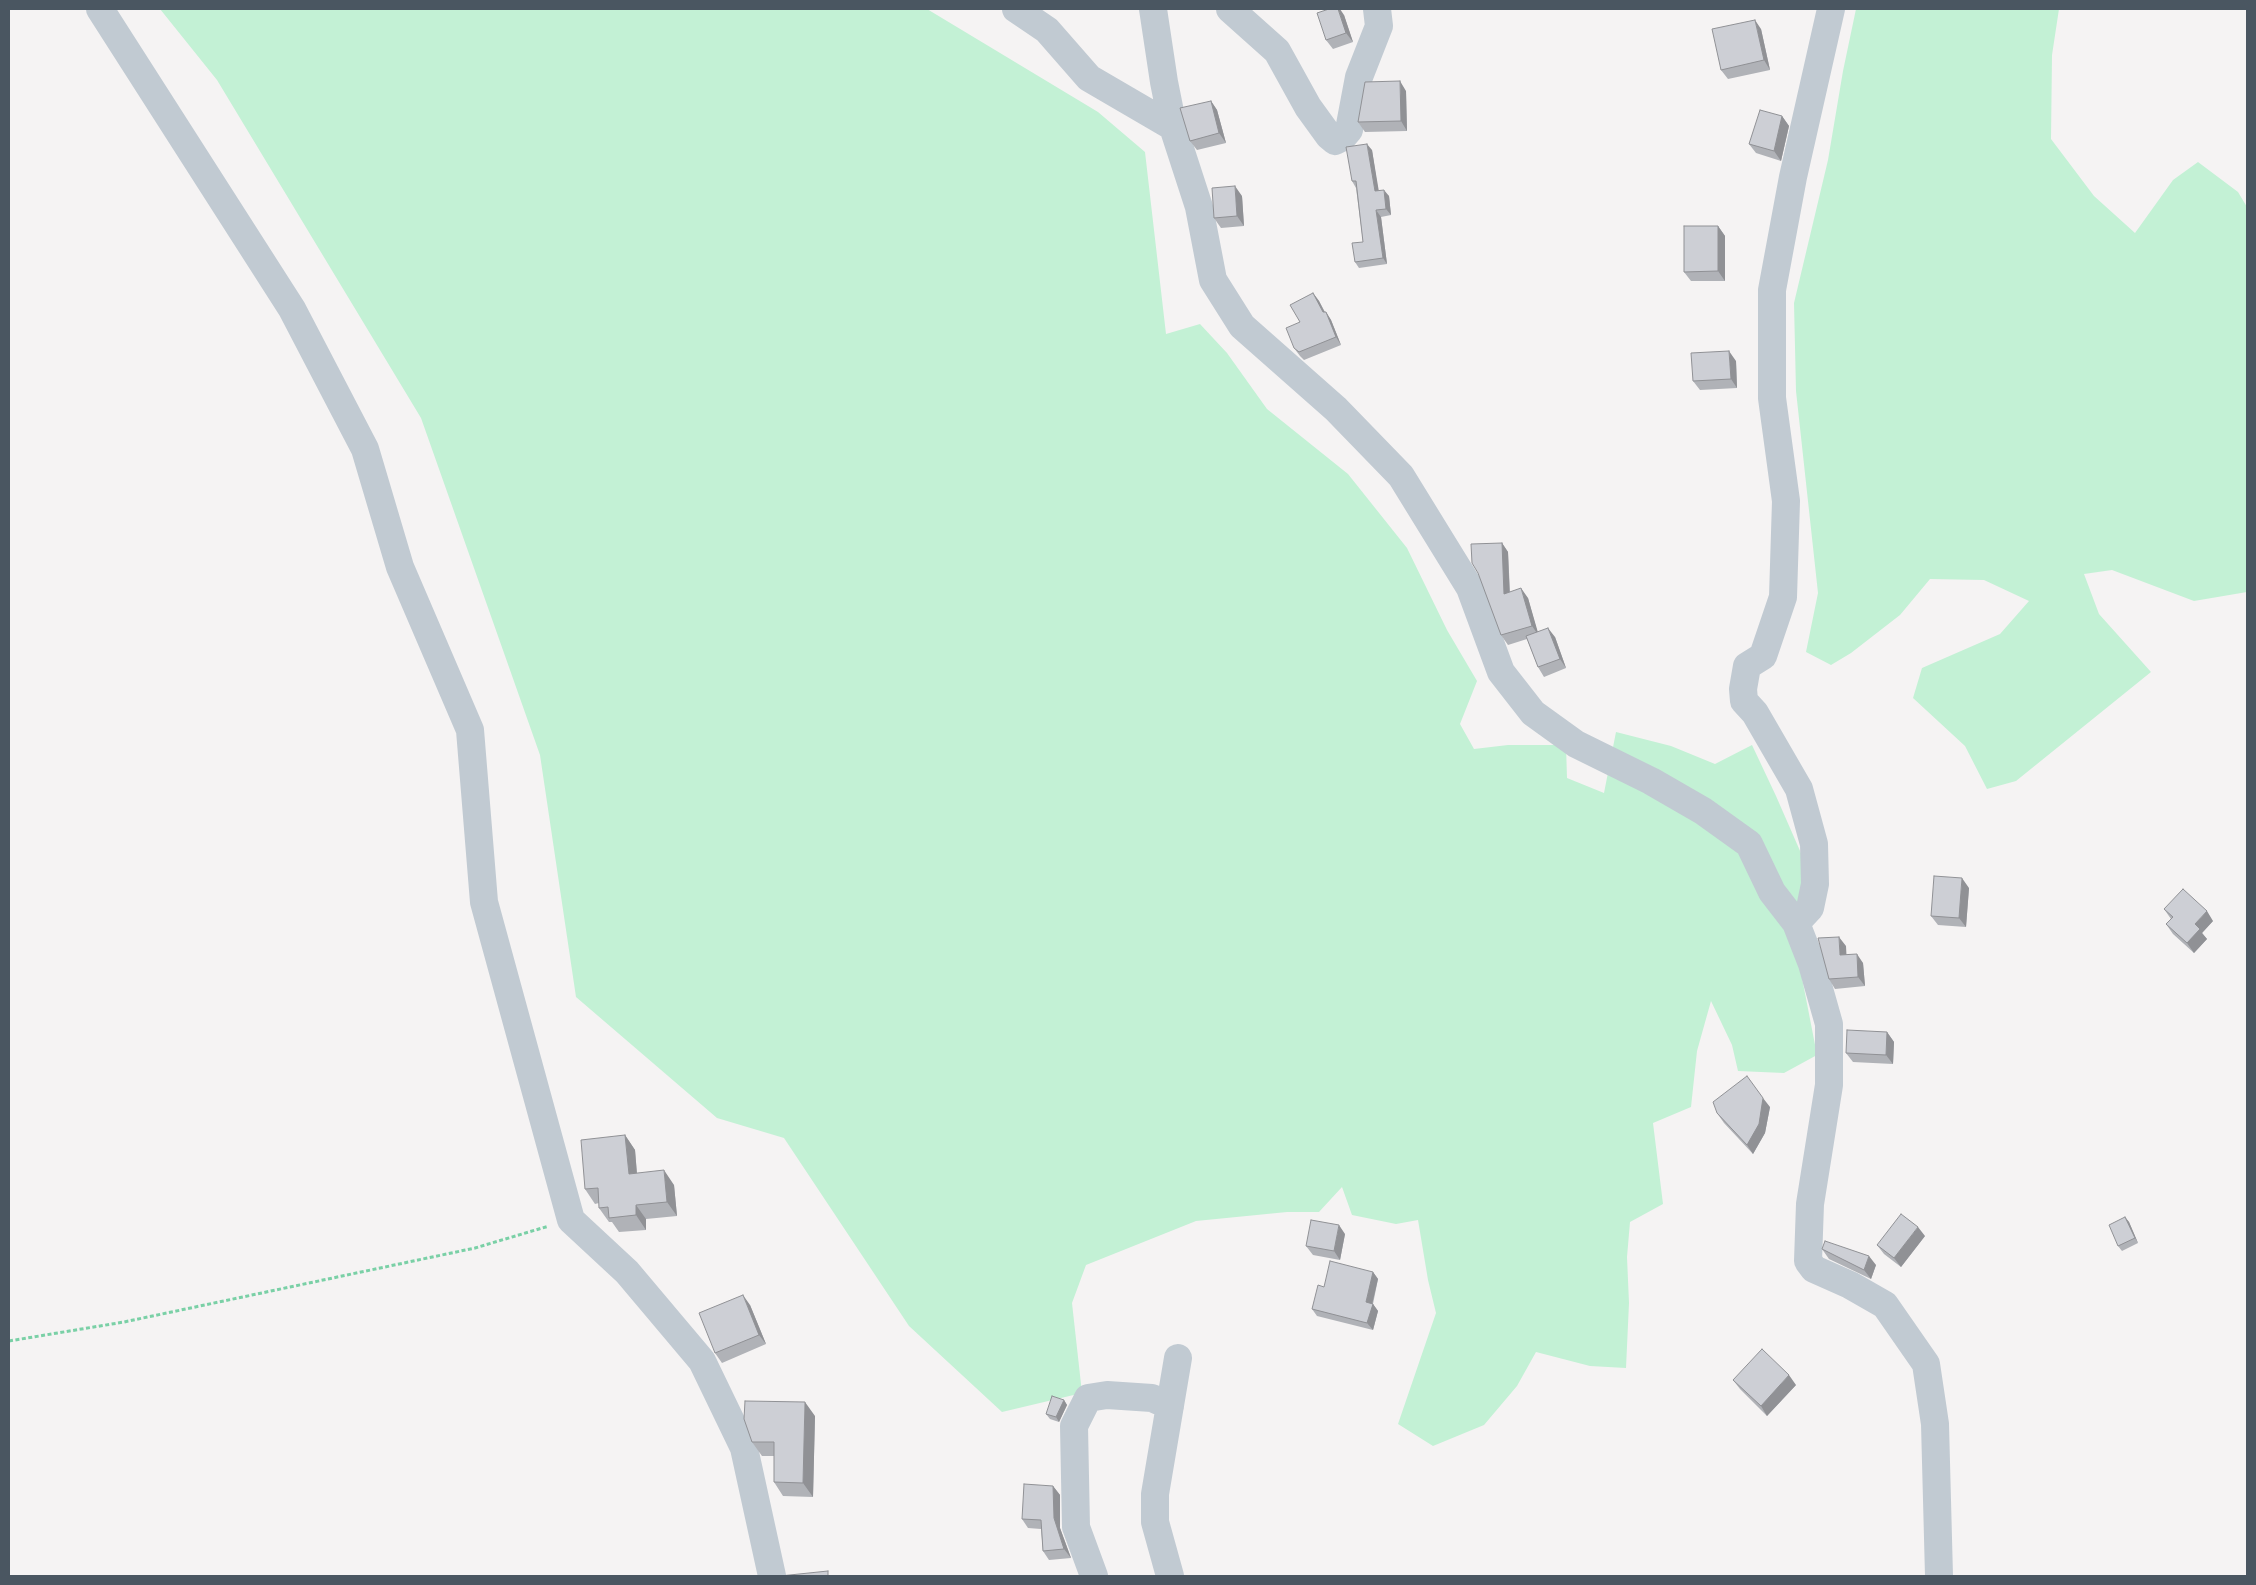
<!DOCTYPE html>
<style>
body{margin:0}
#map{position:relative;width:2256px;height:1585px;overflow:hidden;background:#f5f3f3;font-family:"Alegreya Sans",sans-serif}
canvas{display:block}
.frame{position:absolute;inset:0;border:10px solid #4a5661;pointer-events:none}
</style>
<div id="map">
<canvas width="2256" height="1585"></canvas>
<div class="frame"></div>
</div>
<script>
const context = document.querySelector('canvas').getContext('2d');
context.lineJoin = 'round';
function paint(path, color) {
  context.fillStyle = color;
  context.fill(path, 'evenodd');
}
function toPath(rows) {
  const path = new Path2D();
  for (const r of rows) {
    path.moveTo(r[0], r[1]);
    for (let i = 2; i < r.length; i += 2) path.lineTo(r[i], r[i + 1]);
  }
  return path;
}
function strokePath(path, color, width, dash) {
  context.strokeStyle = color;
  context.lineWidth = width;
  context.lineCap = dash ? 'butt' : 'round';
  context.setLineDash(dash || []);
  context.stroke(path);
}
paint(toPath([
 [160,9,927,9,1098,112,1145,152,1166,334,1200,324,1227,353,1267,409,1348,474,1407,548,1447,630,1477,681,1460,724,1474,749,1508,745,1566,745,1567,778,1604,793,1616,732,1671,746,1715,764,1752,745,1776,796,1804,860,1806,900,1795,942,1817,1055,1784,1073,1738,1071,1732,1045,1711,1001,1697,1051,1691,1107,1653,1123,1663,1204,1630,1222,1627,1257,1629,1303,1626,1368,1590,1366,1536,1352,1517,1386,1484,1425,1433,1446,1398,1424,1436,1313,1428,1280,1418,1220,1396,1224,1352,1215,1342,1187,1319,1212,1287,1212,1196,1221,1086,1265,1072,1303,1082,1393,1002,1412,909,1326,784,1138,717,1118,576,997,540,755,421,418,217,80],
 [1856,9,2059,9,2052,55,2051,139,2094,196,2135,233,2173,180,2198,162,2238,192,2247,207,2247,592,2194,601,2112,570,2084,574,2099,614,2151,672,2016,781,1987,789,1965,746,1913,698,1922,668,2000,634,2029,601,1984,580,1930,579,1900,615,1851,653,1831,665,1806,652,1818,593,1796,391,1794,303,1828,160,1843,71]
]), '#c3f1d5');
strokePath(toPath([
 [9,1341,124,1322,475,1248,549,1226]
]), '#7ad0a6', 3, [4, 2.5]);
strokePath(toPath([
 [100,9,292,309,365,449,400,567,470,730,484,902,571,1220,627,1272,702,1361,744,1448,772,1576],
 [1016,9,1047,30,1089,78,1173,127,1199,207,1213,280,1242,326,1336,409,1401,476,1470,588,1501,672,1533,713,1576,744,1651,781,1703,811,1749,844,1772,892,1796,923,1812,964,1829,1024,1829,1085,1810,1204,1808,1261,1814,1269,1850,1285,1885,1305,1926,1364,1935,1424,1939,1576],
 [1153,9,1164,82,1173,127],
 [1230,9,1277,51,1308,107,1329,136,1335,141,1343,137,1349,130,1359,77,1379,26,1377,9],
 [1796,923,1810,908,1815,884,1814,844,1799,789,1755,713,1744,701,1743,689,1747,666,1763,656,1783,597,1786,501,1772,398,1772,290,1793,177,1831,9],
 [1094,1576,1076,1527,1074,1426,1088,1398,1107,1395,1152,1398,1170,1406],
 [1170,1576,1155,1522,1155,1494,1178,1358]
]), '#c1cad2', 28);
paint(toPath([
 [1344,15,1353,42,1333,49,1326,40],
 [1761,29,1770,70,1728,79,1721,70],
 [1406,91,1407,131,1365,132,1358,122],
 [1211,101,1217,110,1226,143,1197,150,1190,141],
 [1782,116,1789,126,1781,161,1756,153,1749,144],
 [1372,150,1378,190,1389,196,1391,215,1381,217,1387,264,1359,268,1355,262,1363,242,1356,188,1352,181],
 [1242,196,1244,226,1221,228,1214,218],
 [1718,226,1725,236,1725,281,1691,281,1684,272],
 [1313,293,1319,301,1325,312,1326,312,1331,320,1341,345,1304,360,1300,356,1294,348,1300,322],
 [1736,361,1737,388,1700,390,1693,381],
 [1502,543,1508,552,1510,592,1528,598,1537,631,1555,637,1566,668,1544,677,1538,667,1527,639,1508,645,1501,635],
 [1969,888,1966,927,1938,925,1931,916],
 [2164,909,2213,921,2202,933,2207,939,2194,953,2173,934,2166,924,2171,919],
 [1846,946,1846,955,1863,963,1865,986,1835,989,1829,979],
 [1887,1032,1894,1042,1893,1064,1853,1062,1846,1053],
 [1770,1107,1765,1133,1753,1154,1724,1123,1717,1113],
 [625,1135,635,1150,637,1173,674,1185,677,1216,646,1219,646,1230,619,1232,612,1222,609,1222,599,1208,599,1203,595,1204,585,1189],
 [2125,1217,2129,1222,2138,1243,2122,1251,2118,1246],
 [1345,1234,1340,1260,1313,1255,1306,1246],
 [1925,1236,1901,1267,1884,1254,1877,1245],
 [1822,1249,1876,1265,1871,1279,1829,1259],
 [1373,1272,1378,1279,1373,1304,1378,1311,1373,1330,1317,1316,1312,1309,1324,1287],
 [750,1305,766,1344,722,1363,715,1353],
 [1733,1380,1796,1385,1767,1416,1740,1389],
 [1064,1400,1067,1405,1059,1422,1050,1419,1046,1414],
 [815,1416,813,1497,783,1496,774,1482,774,1456,762,1456,752,1442],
 [1053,1486,1060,1495,1060,1528,1071,1558,1049,1560,1043,1551,1041,1529,1028,1528,1022,1519]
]), '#b0b2b7');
paint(toPath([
 [1338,9,1340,9,1344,15,1353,42,1346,33],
 [1755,20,1761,29,1770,70,1764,60],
 [1400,81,1406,91,1407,131,1401,121],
 [1211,101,1217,110,1226,143,1219,133],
 [1782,116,1789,126,1781,161,1774,151],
 [1367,144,1372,150,1380,198,1375,191],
 [1235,186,1242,196,1244,226,1237,216],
 [1384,190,1389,196,1391,215,1386,209],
 [1376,210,1381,217,1387,264,1383,258],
 [1718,226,1725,236,1725,281,1718,271],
 [1313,293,1319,301,1329,321,1323,312],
 [1326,312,1331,320,1341,345,1336,337],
 [1729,351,1736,361,1737,388,1731,379],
 [1502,543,1508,552,1510,603,1504,594],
 [1521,588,1528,598,1539,636,1532,626],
 [1548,628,1555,637,1566,668,1560,659],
 [1962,878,1969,888,1966,927,1959,918],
 [2207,911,2213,921,2202,933,2207,939,2194,953,2187,943,2195,924],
 [1839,937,1846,946,1847,965,1840,955],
 [1857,954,1863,963,1865,986,1858,977],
 [1887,1032,1894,1042,1893,1064,1886,1055],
 [1763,1098,1770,1107,1765,1133,1753,1154,1747,1145],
 [625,1135,635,1150,638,1188,629,1174],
 [664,1170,674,1185,677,1216,667,1202],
 [636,1205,646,1219,646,1230,636,1215],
 [2125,1217,2129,1222,2138,1243,2135,1238],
 [1339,1225,1345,1234,1340,1260,1334,1251],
 [1918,1227,1925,1236,1901,1267,1894,1258],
 [1869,1256,1876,1265,1871,1279,1864,1270],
 [1373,1272,1378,1279,1371,1309,1373,1304,1378,1311,1373,1330,1367,1323,1366,1302],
 [743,1295,750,1305,766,1344,759,1335],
 [1789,1375,1796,1385,1767,1416,1761,1406],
 [1064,1400,1067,1405,1059,1422,1056,1417],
 [805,1402,815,1416,813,1497,803,1483],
 [1053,1486,1060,1495,1060,1528,1071,1558,1064,1549,1054,1518]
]), '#909195');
const building = toPath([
 [1329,9,1338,9,1346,33,1326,40,1317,13,1329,9],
 [1755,20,1764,60,1721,70,1712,29,1755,20],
 [1400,81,1401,121,1358,122,1365,82,1400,81],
 [1211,101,1219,133,1190,141,1180,108,1211,101],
 [1760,110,1782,116,1774,151,1749,144,1760,110],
 [1367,144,1375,191,1384,190,1386,209,1376,210,1383,258,1355,262,1352,243,1363,242,1356,181,1352,181,1346,147,1367,144],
 [1235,186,1237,216,1214,218,1212,188,1235,186],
 [1684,226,1718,226,1718,271,1684,272,1684,226],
 [1313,293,1323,312,1326,312,1336,337,1299,352,1294,348,1286,328,1300,322,1290,305,1313,293],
 [1729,351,1731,379,1693,381,1691,353,1729,351],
 [1502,543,1504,594,1521,588,1532,626,1501,635,1478,573,1472,563,1471,544,1502,543],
 [1548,628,1560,659,1538,667,1526,636,1548,628],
 [1934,876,1962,878,1959,918,1931,916,1934,876],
 [2183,889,2207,911,2195,924,2200,929,2187,943,2166,924,2173,917,2164,909,2183,889],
 [1839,937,1840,955,1857,954,1858,977,1829,979,1818,938,1839,937],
 [1847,1030,1887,1032,1886,1055,1846,1053,1847,1030],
 [1747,1076,1763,1098,1759,1124,1747,1145,1717,1113,1713,1102,1747,1076],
 [625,1135,629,1174,664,1170,667,1202,636,1205,636,1215,609,1218,608,1207,599,1208,598,1188,585,1189,581,1140,625,1135],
 [1901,1214,1918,1227,1894,1258,1877,1245,1901,1214],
 [2125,1217,2135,1238,2118,1246,2109,1225,2125,1217],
 [1311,1220,1339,1225,1334,1251,1306,1246,1311,1220],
 [1825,1241,1869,1256,1864,1270,1822,1249,1825,1241],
 [1330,1261,1373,1272,1366,1302,1373,1304,1367,1323,1312,1309,1318,1285,1324,1287,1330,1261],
 [743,1295,759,1335,715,1353,699,1313,743,1295],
 [1762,1349,1789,1375,1761,1406,1733,1380,1762,1349],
 [1052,1396,1064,1400,1056,1417,1046,1414,1052,1396],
 [745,1401,805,1402,803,1483,774,1482,774,1442,752,1442,744,1419,745,1401],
 [1024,1484,1053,1486,1054,1518,1064,1549,1043,1551,1041,1520,1022,1519,1024,1484],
 [828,1571,828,1576,780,1576,828,1571]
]);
paint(building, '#cdcfd5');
strokePath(building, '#909195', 1);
</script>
